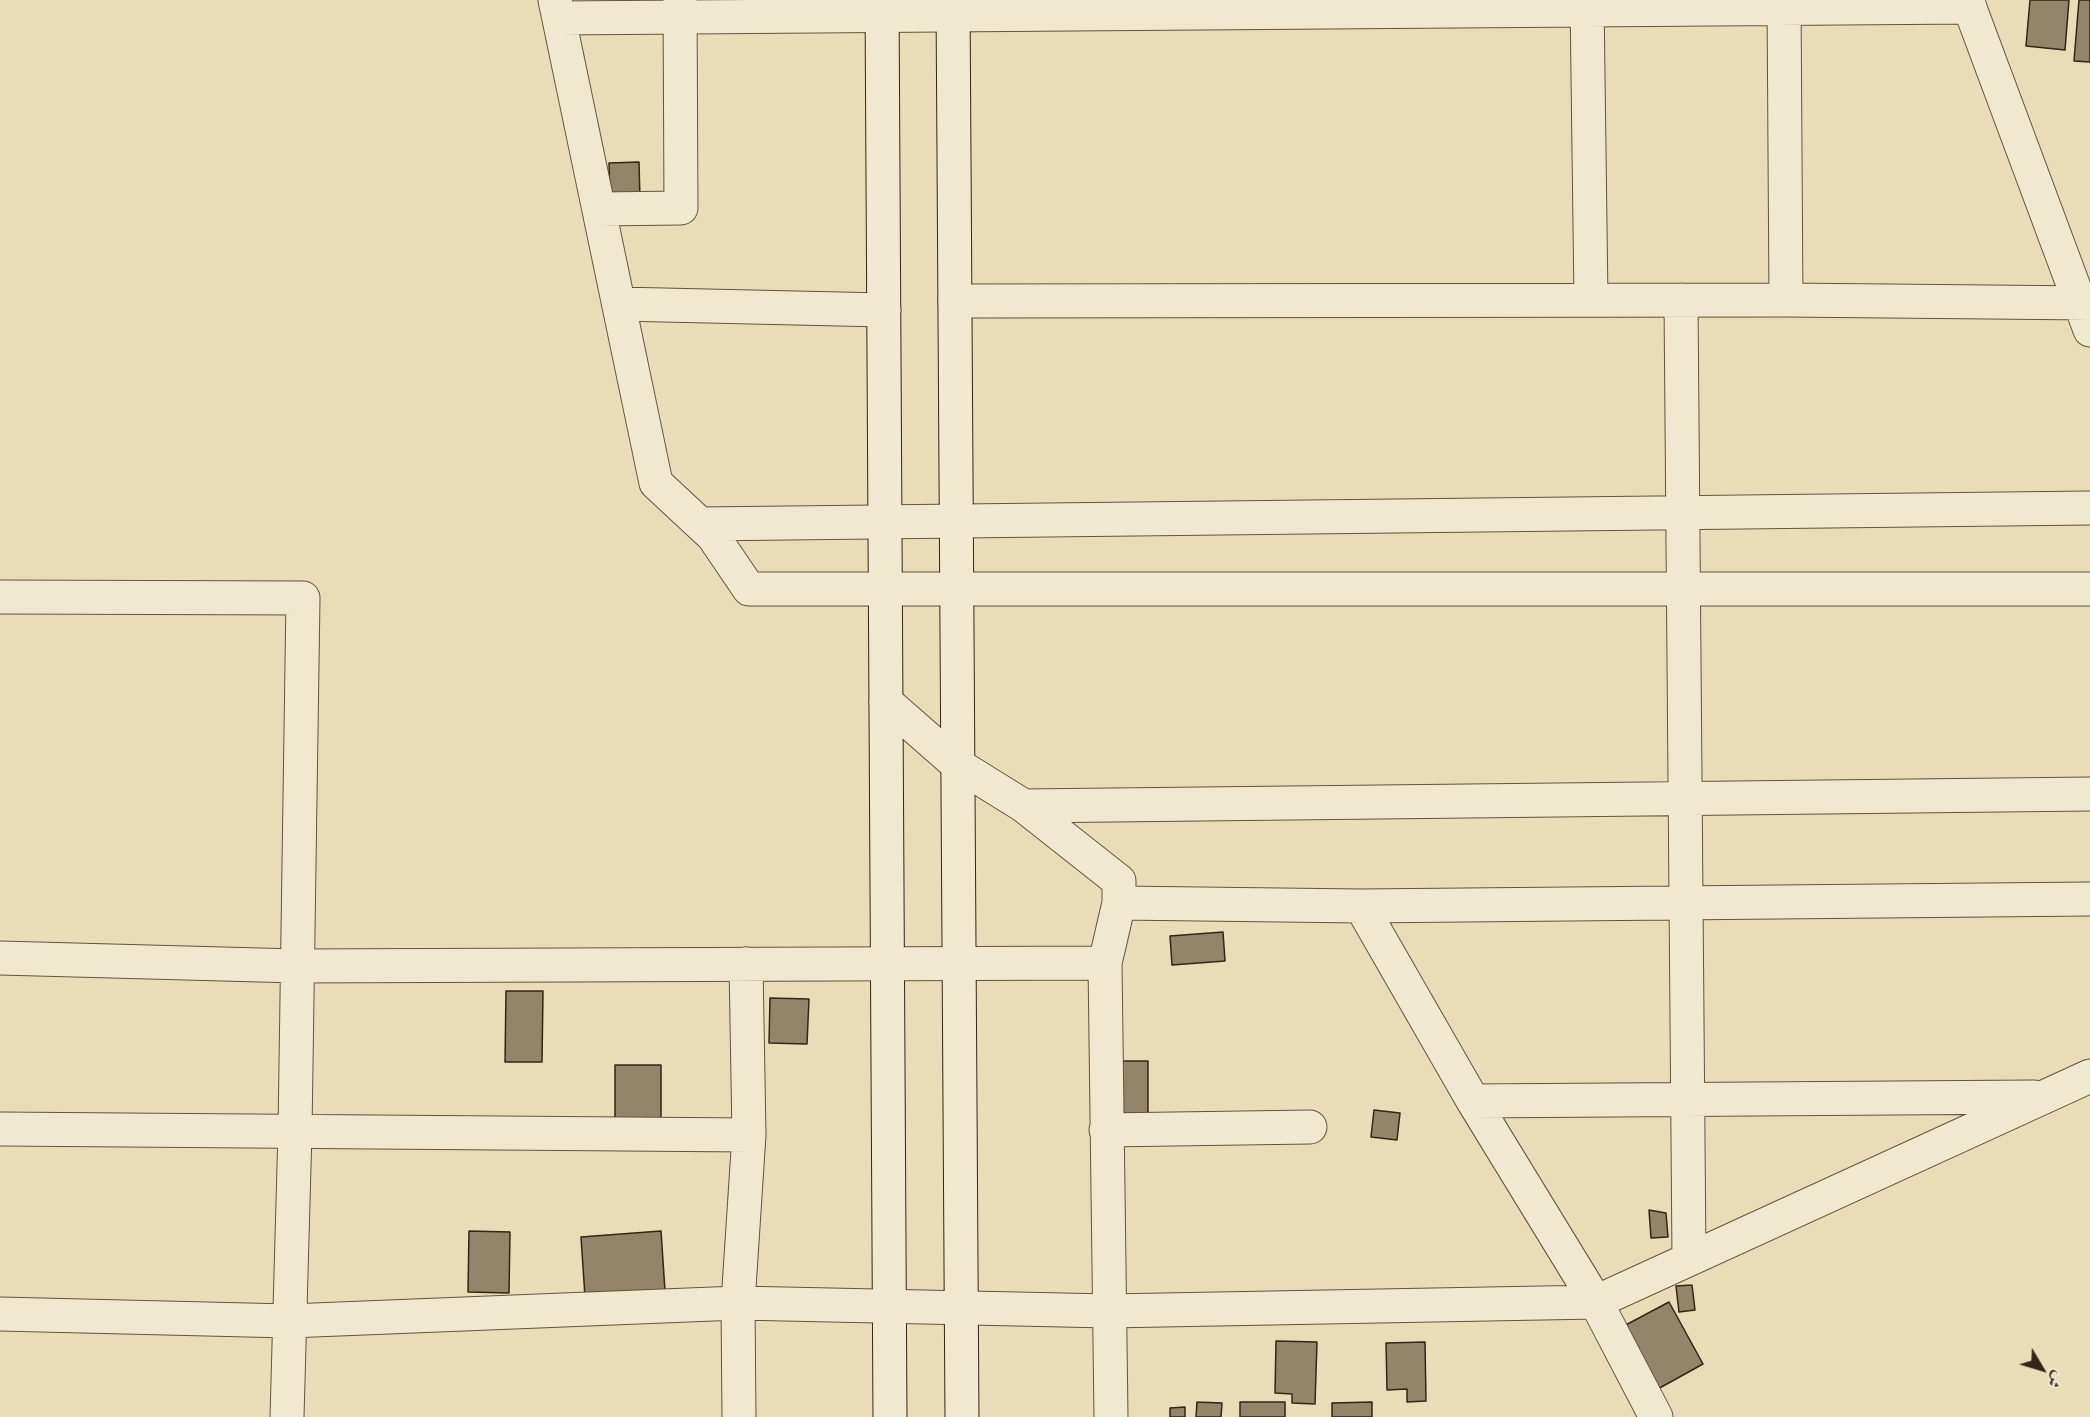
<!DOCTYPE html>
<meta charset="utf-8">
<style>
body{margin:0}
#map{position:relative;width:2090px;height:1417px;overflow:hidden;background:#e8ddb6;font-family:"Gentium Book Plus",Amiri,serif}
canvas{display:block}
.north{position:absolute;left:2012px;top:1339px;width:60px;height:60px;-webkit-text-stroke:4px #f0e9d0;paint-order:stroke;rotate:128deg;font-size:16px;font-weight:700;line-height:24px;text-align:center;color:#352515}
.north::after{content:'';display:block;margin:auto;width:21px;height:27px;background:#352515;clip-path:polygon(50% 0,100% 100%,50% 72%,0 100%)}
</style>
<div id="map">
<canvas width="2090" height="1417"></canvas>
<div class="north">ش</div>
</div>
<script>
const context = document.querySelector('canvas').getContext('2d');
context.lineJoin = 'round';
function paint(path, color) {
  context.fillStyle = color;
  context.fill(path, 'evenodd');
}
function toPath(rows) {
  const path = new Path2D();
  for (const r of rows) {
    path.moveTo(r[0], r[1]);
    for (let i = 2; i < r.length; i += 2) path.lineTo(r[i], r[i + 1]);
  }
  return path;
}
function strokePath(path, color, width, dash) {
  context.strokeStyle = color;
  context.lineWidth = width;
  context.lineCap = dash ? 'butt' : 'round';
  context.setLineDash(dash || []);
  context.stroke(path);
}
const building = toPath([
 [2030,0,2069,0,2065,50,2026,46,2030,0],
 [2079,0,2090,0,2090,62,2074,61,2079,0],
 [639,162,640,200,610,200,609,163,639,162],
 [1223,932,1225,961,1172,965,1170,936,1223,932],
 [506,991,543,991,542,1062,505,1062,506,991],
 [770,998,809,999,807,1044,769,1043,770,998],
 [1118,1061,1148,1061,1148,1119,1118,1119,1118,1061],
 [615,1065,661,1065,661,1125,615,1125,615,1065],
 [1374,1110,1400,1113,1397,1140,1371,1137,1374,1110],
 [1649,1210,1666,1213,1668,1237,1651,1238,1649,1210],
 [469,1231,510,1232,509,1293,468,1292,469,1231],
 [661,1231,665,1291,585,1297,581,1237,661,1231],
 [1692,1285,1695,1310,1679,1312,1676,1286,1692,1285],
 [1669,1302,1703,1364,1656,1390,1622,1327,1669,1302],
 [1276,1341,1317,1342,1315,1404,1292,1403,1292,1394,1275,1393,1276,1341],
 [1425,1342,1426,1401,1407,1402,1407,1389,1387,1390,1386,1343,1425,1342],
 [1197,1402,1222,1403,1221,1417,1196,1417,1197,1402],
 [1240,1402,1285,1402,1285,1417,1240,1417,1240,1402],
 [1372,1402,1372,1417,1332,1417,1332,1403,1372,1402],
 [1185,1407,1185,1417,1170,1417,1170,1408,1185,1407]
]);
paint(building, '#928569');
strokePath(building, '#352515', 1.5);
const minor = toPath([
 [555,0,656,483,713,536,749,589,2090,589],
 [1587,0,1591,300],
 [1784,0,1786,300],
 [1967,0,2090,330],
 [559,18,1970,7],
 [599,209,681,208,680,0],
 [1681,300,1689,1258],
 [955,301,1786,300,2090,303],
 [619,304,884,310],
 [701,524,2090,508],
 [0,597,303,598,295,1131,287,1417],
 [886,702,958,765,1024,806,1119,881,1119,903,1105,963,1111,1417],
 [1024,806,2090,794],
 [1119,903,1361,906,2090,899],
 [1361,906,1473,1101,1596,1302,1656,1417],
 [0,958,297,966,1105,963],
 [1473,1101,2034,1097],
 [0,1129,749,1135],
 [1106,1130,1310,1127],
 [0,1314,289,1321,738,1303,1109,1311,1596,1302,2090,1076],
 [739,1417,738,1303,749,1135,746,964]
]);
const secondary = toPath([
 [882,0,890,1417],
 [953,0,962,1417]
]);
strokePath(minor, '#62533d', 35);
strokePath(secondary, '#352515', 35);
strokePath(minor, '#f0e9d0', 33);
strokePath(secondary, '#f0e9d0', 33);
</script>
